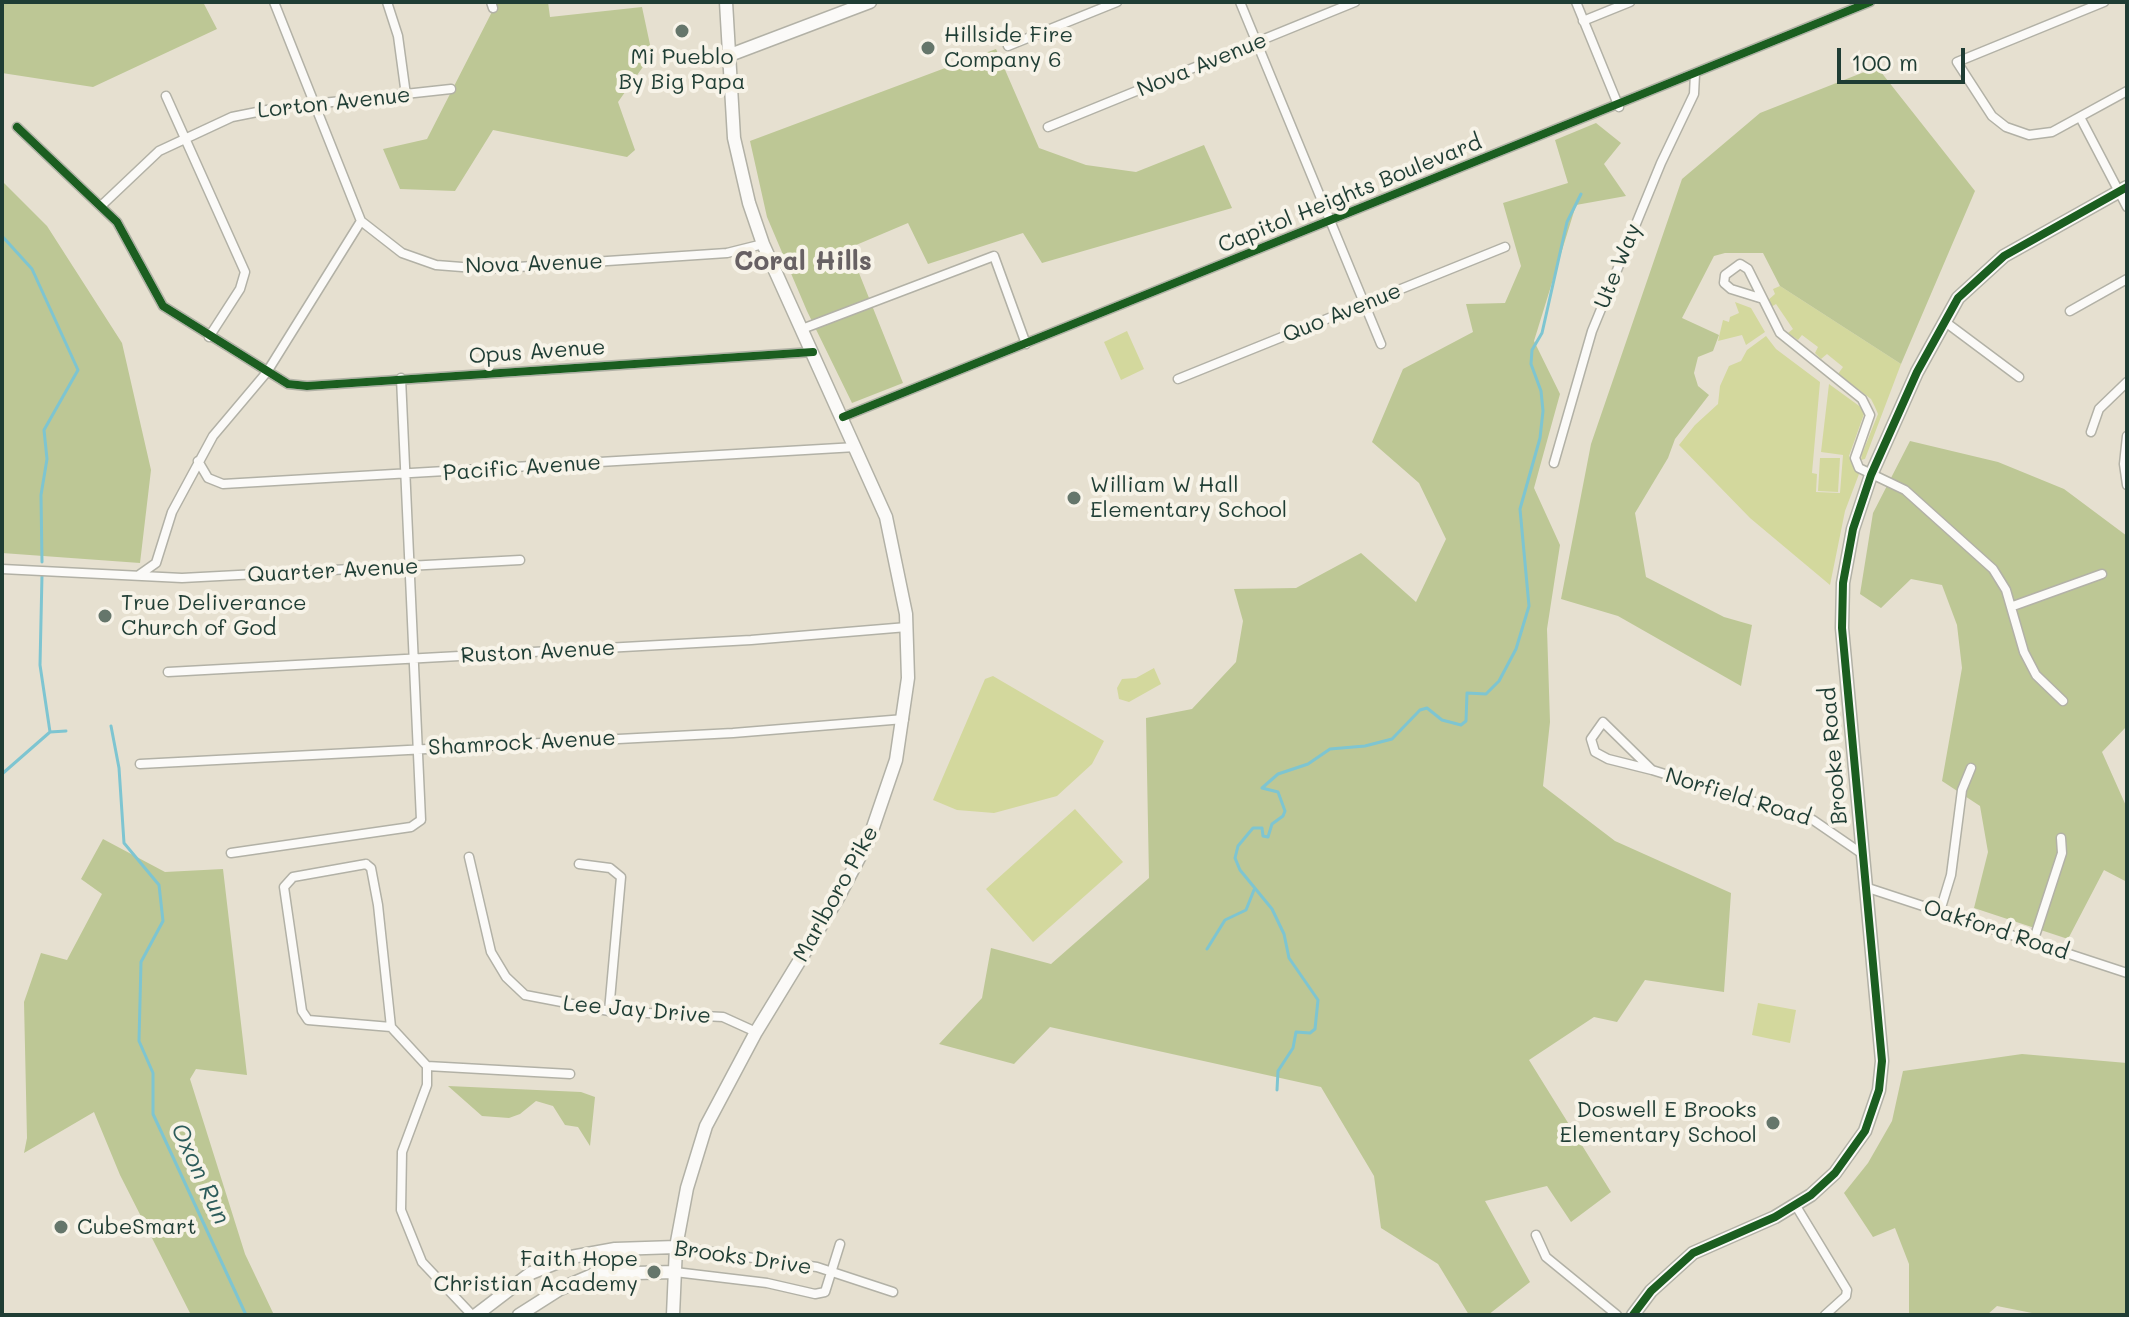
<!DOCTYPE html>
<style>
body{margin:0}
#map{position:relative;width:2129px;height:1317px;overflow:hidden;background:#e6e0d0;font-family:Mali,sans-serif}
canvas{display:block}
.frame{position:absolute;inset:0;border:4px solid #1f3d34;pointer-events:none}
.scale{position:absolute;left:1837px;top:48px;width:128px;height:36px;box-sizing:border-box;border:4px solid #1f3d34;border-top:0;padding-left:10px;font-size:24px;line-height:28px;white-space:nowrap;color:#1f3d34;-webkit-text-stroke:6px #f7f3e8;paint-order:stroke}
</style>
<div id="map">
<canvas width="2129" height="1317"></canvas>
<div class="frame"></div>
<div class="scale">100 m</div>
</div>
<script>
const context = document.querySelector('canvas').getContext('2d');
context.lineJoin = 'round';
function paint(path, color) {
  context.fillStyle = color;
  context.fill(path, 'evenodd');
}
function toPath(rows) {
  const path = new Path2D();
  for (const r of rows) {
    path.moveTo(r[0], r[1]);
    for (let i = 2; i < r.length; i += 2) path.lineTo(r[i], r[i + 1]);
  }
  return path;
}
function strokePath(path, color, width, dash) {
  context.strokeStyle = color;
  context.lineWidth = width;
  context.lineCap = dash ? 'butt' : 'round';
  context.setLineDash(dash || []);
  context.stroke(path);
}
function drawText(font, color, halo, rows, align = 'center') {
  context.font = font + ' Mali,sans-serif';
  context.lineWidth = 8;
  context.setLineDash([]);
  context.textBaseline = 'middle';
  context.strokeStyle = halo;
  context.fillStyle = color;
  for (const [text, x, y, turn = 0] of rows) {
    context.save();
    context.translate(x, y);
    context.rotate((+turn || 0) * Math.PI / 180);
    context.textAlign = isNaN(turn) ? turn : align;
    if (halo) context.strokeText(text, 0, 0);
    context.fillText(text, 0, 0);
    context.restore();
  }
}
paint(toPath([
 [1780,286,1901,364,1865,459,1861,460,1862,454,1878,414,1875,407,1871,399,1838,374,1843,367,1827,354,1821,359,1815,353,1818,347,1802,335,1798,340,1788,333,1793,329,1776,304,1771,307,1767,301,1775,294,1773,289],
 [1735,302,1751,308,1765,332,1746,345,1742,335,1718,341,1723,320,1729,322,1730,317,1739,313],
 [1127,331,1144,369,1121,380,1104,342],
 [1766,336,1776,349,1820,382,1812,473,1817,474,1816,492,1840,493,1843,455,1821,452,1829,384,1862,408,1864,414,1849,456,1859,474,1845,511,1830,585,1750,518,1679,445,1695,425,1718,404,1720,386,1729,366,1741,361,1747,350],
 [1820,458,1840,458,1838,492,1818,491],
 [1154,668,1161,684,1129,702,1119,699,1117,688,1122,679,1136,678],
 [993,676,1104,741,1092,764,1057,796,994,813,957,810,933,800,985,679],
 [1075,809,1123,862,1033,942,986,889],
 [1758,1003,1796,1010,1790,1043,1752,1035]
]), '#d3d89d');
paint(toPath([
 [2,2,203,2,217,29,93,87,2,73],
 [497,2,548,2,550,17,642,7,652,54,618,102,635,150,627,157,493,130,455,191,400,189,383,149,427,139],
 [996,49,1039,148,1086,165,1136,172,1204,145,1232,208,1042,263,1023,233,928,264,908,223,849,248,903,383,852,403,807,311,767,217,750,141],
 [1877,67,1975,191,1901,364,1780,286,1763,253,1725,253,1714,256,1682,318,1719,335,1713,351,1698,357,1694,373,1698,386,1709,395,1675,439,1668,458,1635,513,1646,577,1724,617,1752,625,1741,686,1618,616,1561,599,1591,444,1682,179,1760,113],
 [1596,123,1621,143,1604,164,1626,196,1576,205,1534,341,1560,394,1534,488,1560,545,1547,629,1550,722,1543,786,1615,841,1731,893,1724,992,1645,980,1617,1022,1594,1017,1529,1060,1611,1192,1571,1222,1547,1186,1485,1201,1530,1282,1488,1315,1469,1315,1438,1264,1381,1228,1374,1176,1321,1087,1050,1027,1014,1064,939,1044,982,998,991,948,1051,964,1149,878,1146,718,1192,709,1236,662,1243,621,1234,589,1296,588,1361,553,1416,602,1446,539,1419,483,1372,442,1403,369,1473,332,1466,304,1505,303,1521,266,1503,203,1568,183,1555,140],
 [2,181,47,226,122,343,151,470,140,563,2,553],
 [1910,441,1998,462,2064,489,2127,536,2127,726,2102,752,2127,808,2127,882,2104,870,2068,939,1974,908,1988,852,1980,806,1942,781,1962,668,1957,625,1942,585,1911,579,1881,608,1860,594,1873,513],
 [103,839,165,872,223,869,247,1075,196,1069,190,1079,245,1254,274,1315,191,1315,120,1175,94,1112,24,1153,27,1138,24,1002,41,953,67,960,102,894,81,879],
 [2022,1054,2127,1063,2127,1315,2042,1315,1997,1306,1987,1315,1909,1315,1909,1264,1895,1228,1873,1237,1844,1193,1868,1163,1892,1121,1903,1071],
 [448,1086,581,1092,595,1097,590,1146,578,1127,565,1125,553,1106,536,1101,520,1114,509,1118,482,1116]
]), '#bdc795');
strokePath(toPath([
 [2,236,32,269,78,370,44,430,47,459,41,495,42,562],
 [111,726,119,768,124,843,159,885,163,921,141,962,139,1041,153,1073,153,1114,246,1315],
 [50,732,66,731],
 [2,774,50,732,40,665,42,575],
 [1207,949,1225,920,1246,910,1254,890],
 [1277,1090,1278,1071,1293,1048,1296,1032,1310,1033,1315,1029,1318,1000,1289,958,1284,934,1272,909,1240,870,1235,858,1238,846,1253,828,1262,828,1263,836,1268,837,1272,824,1283,816,1285,811,1278,792,1262,788,1278,774,1308,764,1330,749,1365,746,1392,739,1420,710,1427,708,1442,720,1461,725,1466,721,1467,693,1486,694,1499,681,1516,649,1529,606,1520,509,1540,438,1543,411,1541,391,1531,364,1532,350,1542,333,1567,222,1581,194]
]), '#7ec5d1', 3);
const street = toPath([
 [274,2,361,221,402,253,436,265,488,269,727,253,763,244],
 [387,2,398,36,406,95],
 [491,2,493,8],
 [1240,2,1381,344],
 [1576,2,1619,107],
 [2104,2,1957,62,1992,116,2006,127,2029,135,2052,132,2127,91],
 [1583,21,1630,2],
 [1008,46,1117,2],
 [166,96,245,272,240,289,209,337],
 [2081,119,2127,207],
 [17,127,117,222,163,306,288,384,307,386,813,352],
 [1048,127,1355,2],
 [102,205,159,151,232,117,277,108,451,89],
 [1760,298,1731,289,1724,283,1725,275,1740,264,1748,269,1780,333,1862,399,1870,415,1855,458,1859,468,1905,490,1993,569,2006,590,2024,652,2036,675,2063,701],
 [2070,311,2127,279],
 [1944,321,2019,377],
 [802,329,994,256,1026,344],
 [1178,379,1505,247],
 [843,417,1870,2],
 [2091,432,2099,409,2127,382],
 [2127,436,2124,464,2127,485],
 [198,461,208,478,223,484,856,447],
 [1554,463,1592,331,1661,163,1694,94,1695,74],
 [2,569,182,578,520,560],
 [139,575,156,563,172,512,213,436,267,372,361,221],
 [2013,606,2102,574],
 [168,672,751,640,907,627],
 [140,764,733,733,904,719],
 [1652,770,1608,759,1595,752,1591,739,1603,722,1652,770,1813,820,1861,853],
 [231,853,411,827,421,820,401,378],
 [469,857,491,952,506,977,525,995,609,1011,723,1017,756,1032],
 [366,864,371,868,378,905,391,1027,308,1020,302,1011,284,887,293,877,366,864],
 [579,864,610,868,621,877,609,1011],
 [1865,887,2127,973],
 [1940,911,1951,875,1962,790,1971,768],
 [2033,942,2062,853,2061,838],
 [391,1027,427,1066,570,1074],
 [427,1066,427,1085,402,1152,401,1210,422,1262,472,1315],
 [1796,1206,1847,1290,1846,1296,1825,1315],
 [1536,1235,1546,1257,1617,1315],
 [676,1247,817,1267,893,1292],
 [675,1272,767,1283,815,1294,825,1292,840,1244]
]);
const secondary = toPath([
 [730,55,870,2],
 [476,1315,531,1273,571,1257,615,1249,676,1247],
 [519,1315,560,1289,595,1274,675,1272],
 [673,1315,676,1247,687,1188,706,1126,756,1032,839,896,869,839,896,760,908,678,906,614,886,517,763,244,749,203,734,138,726,2],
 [1633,1315,1651,1291,1693,1253,1775,1217,1811,1195,1835,1173,1865,1131,1879,1090,1882,1061,1842,628,1843,583,1853,529,1871,475,1917,372,1958,298,2004,256,2127,187]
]);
strokePath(street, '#b2b1a6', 11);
strokePath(secondary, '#b2b1a6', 15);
strokePath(street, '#fbfaf8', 8);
strokePath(secondary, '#fbfaf8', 12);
strokePath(toPath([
 [17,127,117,222,163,306,288,384,307,386,813,352],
 [843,417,1870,2],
 [1633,1315,1651,1291,1693,1253,1775,1217,1811,1195,1835,1173,1865,1131,1879,1090,1882,1061,1842,628,1843,583,1853,529,1871,475,1917,372,1958,298,2004,256,2127,187]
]), '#1b5e20', 8);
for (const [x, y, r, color] of [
 [682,31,8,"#65766b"],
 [928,48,8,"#65766b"],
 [1074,498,8,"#65766b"],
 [105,616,8,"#65766b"],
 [1773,1123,8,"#65766b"],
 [61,1227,8,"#65766b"],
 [654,1272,8,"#65766b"]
]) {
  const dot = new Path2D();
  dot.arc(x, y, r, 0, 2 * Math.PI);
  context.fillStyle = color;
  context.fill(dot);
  strokePath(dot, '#f7f3e8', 3);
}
drawText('22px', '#1f3d34', '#f7f3e8', [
 ["Hillside Fire",944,35],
 ["Company 6",944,60],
 ["Mi Pueblo",682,57,"center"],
 ["By Big Papa",682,82,"center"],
 ["William W Hall",1090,485],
 ["Elementary School",1090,510],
 ["True Deliverance",121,603],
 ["Church of God",121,628],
 ["Doswell E Brooks",1757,1110,"right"],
 ["Elementary School",1757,1135,"right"],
 ["CubeSmart",77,1227],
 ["Faith Hope",638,1259,"right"],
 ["Christian Academy",638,1284,"right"]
], 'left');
drawText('22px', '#1f3d34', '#f7f3e8', [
 ["Nova Avenue",1202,65,-22],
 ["Lorton Avenue",334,103,-6],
 ["Capitol Heights Boulevard",1350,194,-22],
 ["Nova Avenue",534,264,-2],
 ["Ute Way",1618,266,-68],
 ["Quo Avenue",1342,313,-22],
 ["Opus Avenue",537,352,-4],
 ["Pacific Avenue",522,468,-4],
 ["Quarter Avenue",333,571,-3],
 ["Ruston Avenue",538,652,-3],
 ["Shamrock Avenue",522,743,-3],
 ["Brooke Road",1834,756,-95],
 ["Norfield Road",1738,797,17],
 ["Marlboro Pike",836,894,-61],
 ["Oakford Road",1996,930,18],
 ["Lee Jay Drive",637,1010,5],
 ["Brooks Drive",743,1258,8]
]);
drawText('italic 24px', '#2c5c5b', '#f7f3e8', [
 ["Oxon Run",200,1174,65]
]);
drawText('bold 26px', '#686164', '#f7f3e8', [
 ["Coral Hills",803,262]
]);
</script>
